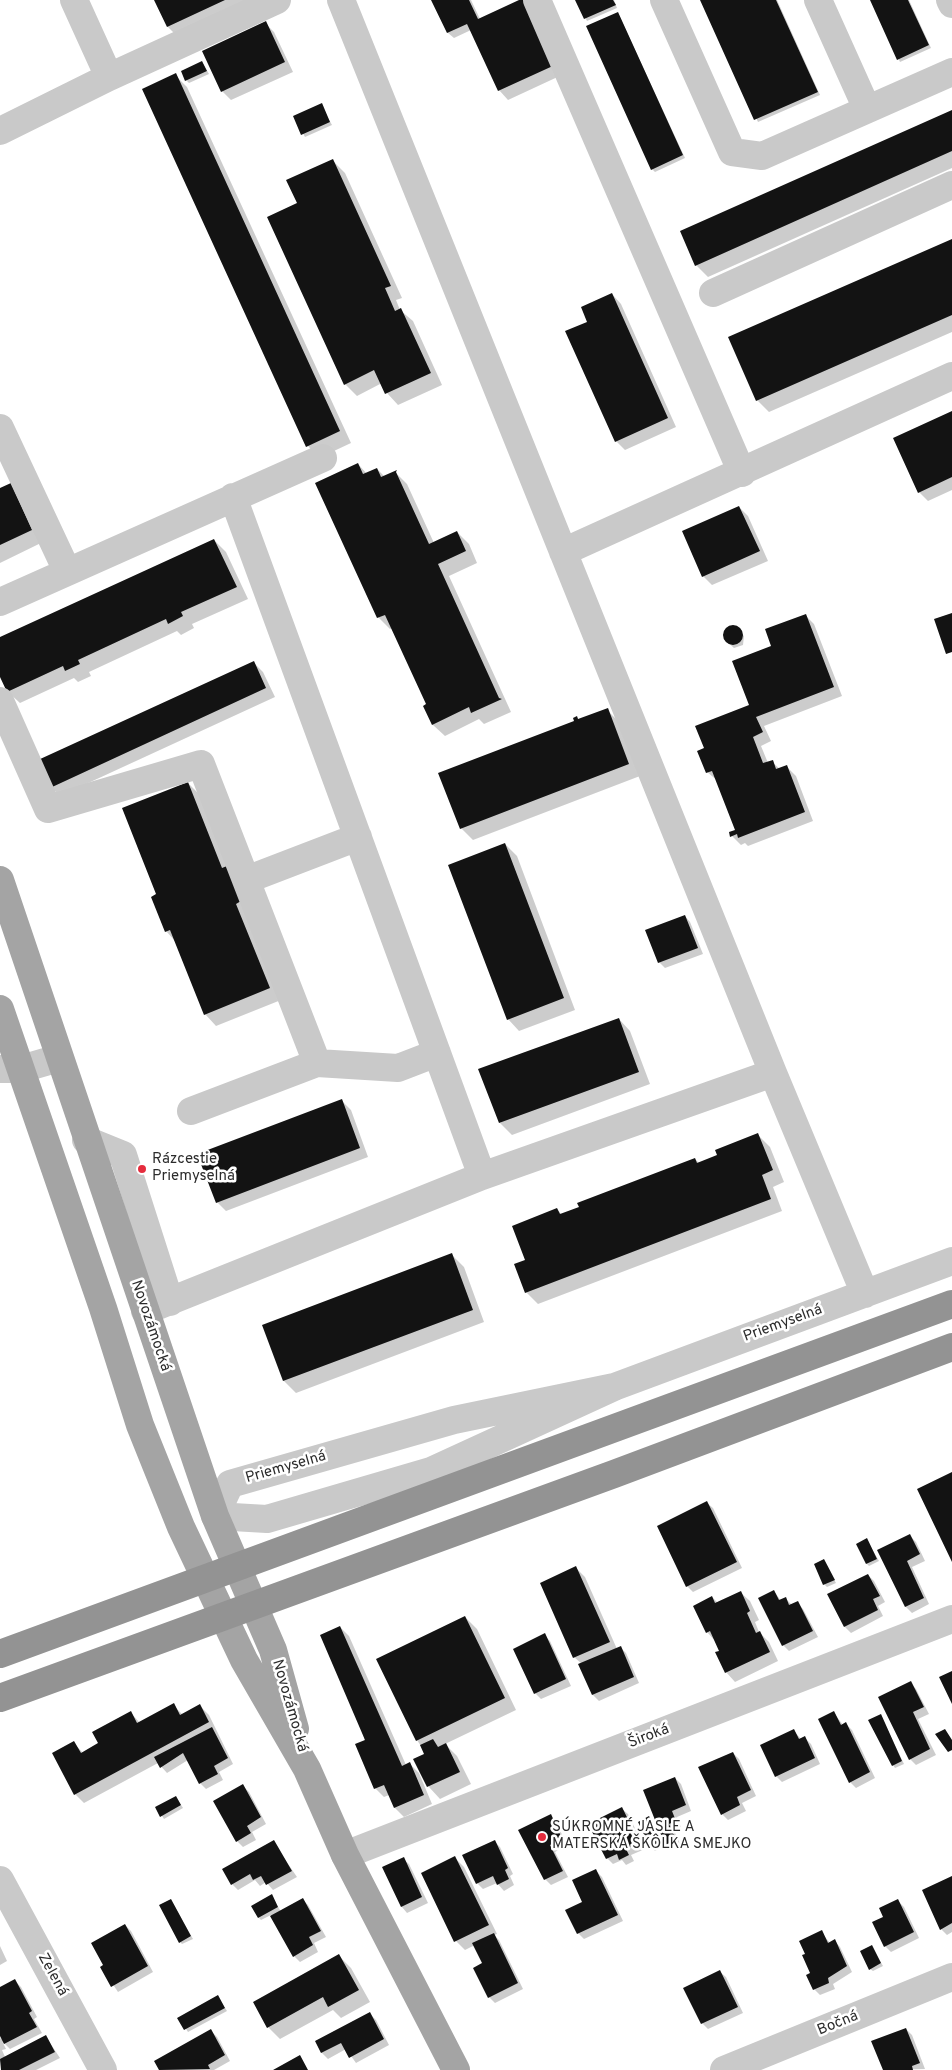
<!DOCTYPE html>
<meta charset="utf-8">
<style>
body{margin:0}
canvas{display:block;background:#fff}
</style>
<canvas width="952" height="2070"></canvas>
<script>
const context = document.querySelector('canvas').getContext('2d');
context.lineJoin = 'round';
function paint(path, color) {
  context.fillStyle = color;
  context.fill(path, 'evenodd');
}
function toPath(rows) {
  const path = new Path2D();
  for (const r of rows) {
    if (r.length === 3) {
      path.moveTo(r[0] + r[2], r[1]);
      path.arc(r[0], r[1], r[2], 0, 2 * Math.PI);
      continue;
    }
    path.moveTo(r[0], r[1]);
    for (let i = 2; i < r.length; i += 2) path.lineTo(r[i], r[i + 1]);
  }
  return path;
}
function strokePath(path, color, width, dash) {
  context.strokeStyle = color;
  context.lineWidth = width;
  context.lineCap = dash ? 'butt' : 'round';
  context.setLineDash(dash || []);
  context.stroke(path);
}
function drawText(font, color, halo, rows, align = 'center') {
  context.font = font + ' Overpass,sans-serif';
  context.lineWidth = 5;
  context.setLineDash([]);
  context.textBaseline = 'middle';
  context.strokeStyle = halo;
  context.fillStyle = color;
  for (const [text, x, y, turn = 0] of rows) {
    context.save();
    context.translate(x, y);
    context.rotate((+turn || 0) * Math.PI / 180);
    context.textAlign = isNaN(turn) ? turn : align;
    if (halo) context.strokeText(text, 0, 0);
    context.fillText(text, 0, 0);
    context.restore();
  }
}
paint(toPath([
 [155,0,262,0,180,39,168,27],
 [433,0,471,0,480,19,522,0,564,74,508,100,499,90,471,30,454,38,448,33],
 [576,0,614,0,617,8,587,21],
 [702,0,777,0,820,95,758,122],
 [871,0,909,0,931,48,900,62],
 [618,13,685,158,655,172,652,169],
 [265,23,274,32,293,72,231,100,222,91],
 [202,62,209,74,189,83,186,80],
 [175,75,187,87,351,443,319,458,308,446],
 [321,105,332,125,305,137,294,117],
 [952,111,952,168,708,277,696,265],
 [333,161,345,173,402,298,396,300,400,310,413,321,442,385,398,405,387,393,382,383,357,396,345,384,299,204],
 [952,240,952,332,769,412,757,400],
 [612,294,621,304,676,427,625,450,616,441,589,322],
 [952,413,952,490,928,501,919,492],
 [358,464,367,474,377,469,385,477,395,472,407,484,434,543,457,532,469,544,477,563,449,576,511,712,484,724,479,719,445,736,433,725,425,707,428,705,392,628,390,629,378,617],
 [10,485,43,542,0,563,0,490],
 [739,507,748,516,768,561,712,585,703,576],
 [214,540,226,552,248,599,192,624,194,628,181,635,177,631,89,672,91,676,78,682,74,678,20,703,8,692,0,674,0,639],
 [805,615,814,624,842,696,764,726,771,741,761,746,768,763,772,762,780,769,787,767,796,776,813,821,748,846,745,843,741,845,732,836,736,831,718,781,707,772,705,748,750,706,773,647],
 [734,627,744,636,743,645,734,648,724,639,726,630],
 [254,663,263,672,275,697,60,796,51,787],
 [607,710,619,722,640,776,473,840,461,828,576,722,577,718,579,720],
 [188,783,200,795,281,1000,216,1026,205,1014,175,941,166,931,157,895],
 [505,844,517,856,575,1010,519,1031,508,1019],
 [685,916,690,922,703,954,665,968,659,962],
 [619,1019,630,1031,650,1084,512,1135,500,1123],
 [342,1101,351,1110,368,1157,226,1211,217,1202],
 [758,1135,770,1147,784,1182,773,1187,782,1211,538,1304,526,1292,527,1260,557,1209,562,1215,695,1159,699,1163,718,1156],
 [452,1255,464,1267,484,1322,296,1393,284,1381,264,1326],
 [707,1503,713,1508,742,1568,693,1592,687,1586],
 [910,1536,916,1542,925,1561,912,1567,929,1604,912,1613,906,1607,879,1551],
 [867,1540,879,1561,869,1566,867,1564],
 [824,1561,836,1583,827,1587,824,1584],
 [576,1568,585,1577,617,1649,620,1647,626,1653,639,1683,599,1701,593,1695,582,1664,574,1657],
 [868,1575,874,1581,885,1602,878,1606,883,1616,851,1633,845,1627,829,1594],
 [774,1591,781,1601,786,1599,792,1605,797,1603,803,1609,818,1637,789,1651,783,1645],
 [740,1592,750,1601,759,1620,755,1622,759,1632,769,1642,778,1661,735,1682,726,1672,717,1653,721,1651,716,1642,707,1632,712,1597,718,1603],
 [465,1617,477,1629,516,1710,445,1744,457,1756,471,1784,440,1799,429,1787,415,1759,426,1754,417,1740],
 [340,1627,349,1636,406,1765,410,1764,419,1773,432,1804,404,1817,395,1808,389,1795,384,1797,375,1788],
 [544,1635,550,1641,571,1686,541,1699,535,1693],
 [910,1683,916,1689,929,1714,918,1719,936,1755,916,1765,910,1759],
 [173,1705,182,1714,200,1706,209,1715,233,1764,219,1772,223,1780,206,1789,200,1783,188,1760,167,1773,158,1763,84,1803,75,1794,74,1743,83,1753,100,1744,130,1712,140,1723],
 [834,1713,843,1725,846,1724,852,1730,875,1778,856,1788,850,1782],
 [881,1716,904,1764,895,1768,893,1765],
 [793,1730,801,1739,805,1738,811,1744,820,1764,782,1782,776,1776],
 [733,1753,739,1759,756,1796,742,1803,746,1811,728,1820,722,1814],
 [675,1778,681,1784,691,1811,677,1817,681,1827,674,1830,681,1846,672,1850,666,1845,655,1851,652,1848,649,1818,663,1843,665,1842],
 [243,1786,249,1792,266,1824,252,1832,256,1840,243,1847,237,1841],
 [178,1800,183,1808,164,1819,157,1808],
 [622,1809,628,1814,645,1849,631,1855,634,1861,626,1865,622,1860,613,1864,607,1858],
 [550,1816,556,1822,567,1845,555,1852,568,1877,551,1885,545,1879],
 [494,1841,500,1847,513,1874,510,1876,514,1885,504,1891,497,1883,483,1889,477,1883],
 [273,1842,297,1877,273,1890,266,1882,260,1886,255,1880,238,1890,232,1884],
 [455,1858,464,1867,497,1934,494,1935,499,1940,523,1989,495,2003,489,1997,484,1964,475,1945,465,1950,456,1941],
 [403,1859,409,1864,428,1903,407,1913,402,1907,383,1868],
 [596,1871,602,1877,623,1921,584,1939,578,1933,584,1902],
 [952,1878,952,1932,947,1935,941,1929],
 [272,1896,281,1912,302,1899,308,1905,326,1937,314,1943,318,1952,300,1962,294,1956,271,1915,261,1920,259,1918],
 [171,1900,193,1939,182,1944,180,1942],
 [898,1901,904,1907,919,1938,891,1952,885,1946,885,1918],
 [125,1925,131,1931,153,1972,118,1992,102,1968],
 [821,1932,830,1943,835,1941,840,1947,852,1972,833,1984,835,1989,820,1995,814,1989,807,1954],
 [0,1946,7,1961,0,1965],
 [872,1947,883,1966,873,1971,870,1969],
 [339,1956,351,1968,370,2002,341,2018,333,2010,280,2039,268,2027],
 [720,1972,726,1977,743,2013,708,2029,702,2023],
 [15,1981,21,1987,37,2017,34,2019,42,2033,10,2049,2,2041,6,2049,2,2050,5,2057,46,2037,60,2058,36,2070,2,2070,4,2068,0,2061,0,2038,4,2041,0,2033,0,1989],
 [218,1997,227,2011,188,2032,179,2018],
 [370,2014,376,2020,389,2045,356,2063,346,2049,328,2059,322,2053,316,2041],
 [906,2029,912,2035,925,2069,884,2070],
 [211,2031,217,2037,230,2061,214,2070,160,2070,156,2061]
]), '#0003');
paint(toPath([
 [154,0,225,0,167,27],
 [431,0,469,0,478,19,519,0,526,0,555,65,498,91,467,24,447,33],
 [575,0,613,0,616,5,584,19],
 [700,0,776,0,818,92,754,120],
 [870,0,908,0,929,45,897,60],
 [618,12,683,155,651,170,586,26],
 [266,21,285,62,221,92,202,51],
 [202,61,207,71,185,81,181,71],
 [176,73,340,431,306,447,142,89],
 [322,103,330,122,301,135,293,116],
 [952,110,952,151,695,266,680,231],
 [333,159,391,286,385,288,395,311,401,308,431,373,385,394,374,370,344,385,267,217,297,203,286,180],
 [952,239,952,315,756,401,728,337],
 [612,293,668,418,615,442,565,331,587,322,581,307],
 [952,411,952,477,918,493,893,438],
 [358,463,363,474,377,468,381,477,397,470,396,472,429,544,457,531,466,551,438,564,499,698,502,699,471,713,469,707,432,725,423,706,426,704,385,615,377,618,315,483],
 [11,483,32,530,0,545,0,488],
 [739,506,760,551,702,577,682,531],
 [214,539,237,587,181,612,183,616,168,624,166,619,78,660,80,664,65,671,63,666,7,692,0,677,0,637],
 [952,613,952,652,946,654,934,619],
 [806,614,834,687,756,717,763,732,753,737,763,763,773,760,776,769,787,765,805,812,738,838,737,834,730,837,729,832,735,830,712,771,706,773,697,751,704,748,695,726,749,705,732,661,771,646,765,629],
 [733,635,10],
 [254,661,266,688,50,788,38,760],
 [608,708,629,764,460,829,438,773,574,721,573,718,577,716,578,719],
 [188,782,222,868,227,866,241,901,236,904,270,988,204,1015,170,930,165,932,151,897,156,894,122,808],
 [505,843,564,998,507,1020,448,865],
 [685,915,698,948,658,963,645,930],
 [619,1018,639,1072,499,1123,478,1069],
 [342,1099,360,1148,216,1203,197,1154],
 [758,1133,773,1170,762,1175,771,1199,525,1293,514,1264,525,1260,512,1226,557,1208,560,1214,579,1207,577,1203,695,1158,697,1163,717,1155,715,1150],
 [452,1253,473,1310,283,1381,262,1325],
 [952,1472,952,1562,917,1489],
 [707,1501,737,1562,686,1587,657,1526],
 [910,1534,920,1554,907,1561,924,1598,905,1607,877,1550],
 [867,1538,877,1559,866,1564,856,1544],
 [824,1559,835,1580,823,1585,814,1564],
 [576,1566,610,1642,573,1658,540,1583],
 [868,1574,880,1596,873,1599,878,1610,844,1627,827,1594],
 [774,1590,779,1600,786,1597,789,1605,798,1601,813,1631,782,1646,758,1598],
 [741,1591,750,1611,747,1613,756,1633,760,1631,770,1652,725,1673,715,1652,719,1651,710,1631,706,1633,693,1606,712,1596,715,1603],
 [465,1616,505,1698,416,1741,376,1659],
 [340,1626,402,1766,410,1762,424,1795,394,1808,384,1785,374,1789,355,1744,365,1740,320,1635],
 [545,1633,566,1679,534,1694,513,1649],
 [621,1646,634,1677,592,1695,578,1664],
 [952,1671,952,1704,939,1677],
 [911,1681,924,1707,913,1712,930,1749,909,1760,878,1697],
 [174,1703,180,1715,200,1704,209,1722,74,1795,52,1753,74,1741,81,1753,98,1743,92,1732,131,1711,137,1723],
 [834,1711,841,1725,846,1722,870,1772,849,1783,818,1719],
 [881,1714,902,1761,892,1766,868,1720],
 [212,1727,228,1758,214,1766,218,1774,199,1784,183,1753,160,1768,154,1757],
 [794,1729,799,1739,805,1736,815,1758,775,1777,760,1745],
 [945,1729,952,1740,952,1750,948,1752,935,1734],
 [433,1739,438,1747,446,1743,460,1772,427,1787,413,1759,424,1754,420,1745],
 [733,1752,751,1790,737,1797,740,1805,721,1815,698,1767],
 [675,1777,686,1805,672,1811,676,1821,669,1824,676,1840,665,1845,643,1790],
 [243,1784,261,1817,247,1826,251,1833,236,1842,213,1801],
 [176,1796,181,1805,160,1817,155,1807],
 [622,1807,639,1842,626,1849,629,1855,619,1860,617,1854,606,1859,588,1824],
 [551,1814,562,1839,550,1845,563,1871,544,1880,518,1830],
 [649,1816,663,1843,651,1849,638,1822],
 [274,1840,292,1871,266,1885,261,1876,253,1880,250,1874,231,1885,222,1869],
 [495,1840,508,1868,505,1870,509,1879,497,1885,493,1876,476,1884,462,1855],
 [455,1856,489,1925,454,1942,421,1873],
 [404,1857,422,1897,401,1907,382,1867],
 [596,1869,618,1915,577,1934,565,1910,582,1902,572,1880],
 [952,1876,952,1923,940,1930,922,1890],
 [272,1894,278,1907,258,1918,251,1906],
 [303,1898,321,1931,309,1937,313,1945,293,1957,270,1916],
 [171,1899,191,1936,179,1943,159,1905],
 [898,1899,914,1932,884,1947,872,1922,883,1917,879,1908],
 [125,1924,148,1966,111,1987,100,1967,103,1965,91,1943],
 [822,1930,828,1943,835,1939,847,1966,828,1978,829,1983,813,1990,806,1975,810,1973,802,1955,805,1954,799,1941],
 [494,1933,518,1983,488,1998,473,1968,482,1963,472,1943],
 [872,1945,881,1963,869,1970,860,1951],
 [339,1954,359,1990,328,2007,323,1997,267,2028,253,2002],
 [720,1970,738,2007,701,2024,683,1988],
 [15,1979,32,2011,29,2013,37,2027,4,2044,0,2036,0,1987],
 [218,1995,225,2008,184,2030,177,2018],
 [370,2012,384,2039,349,2058,341,2043,321,2053,315,2041],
 [906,2028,920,2063,912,2066,913,2070,883,2070,871,2041],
 [211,2029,225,2055,208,2065,210,2069,159,2070,154,2061],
 [46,2035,55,2052,19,2070,1,2070,0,2059],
 [300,2055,308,2070,273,2070]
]), '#131313');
strokePath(toPath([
 [74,0,109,77],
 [341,0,773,1073,865,1294],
 [537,0,742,473],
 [664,0,732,152,762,156,952,72],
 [818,0,867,109],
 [950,0,952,4],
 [0,131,109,77,277,0],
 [713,293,952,185],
 [0,428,67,571],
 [233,497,482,1176],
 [563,552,952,376],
 [0,602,323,458],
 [0,701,48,809,201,764,317,1063],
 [246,880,358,837],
 [0,1069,21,1069,59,1058],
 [191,1111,317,1063,398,1068,437,1053],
 [86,1140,123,1155,170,1302],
 [145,1311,482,1176,773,1073],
 [614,1387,454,1420,230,1484,215,1516,267,1519,431,1471,614,1387,952,1261],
 [345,1855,952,1619],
 [0,1880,103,2070],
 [724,2070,952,1977]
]), '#c9c9c9', 28);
strokePath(toPath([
 [0,880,215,1516,273,1650,295,1729],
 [0,1009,103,1308,140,1425,181,1527,244,1660,307,1769,345,1855,456,2070]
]), '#a4a4a4', 28);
strokePath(toPath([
 [0,1654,952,1304],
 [0,1698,614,1474,952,1347]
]), '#939393', 28);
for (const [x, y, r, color] of [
 [142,1169,5,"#e52c3d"],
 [542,1837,5,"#e52c3d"]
]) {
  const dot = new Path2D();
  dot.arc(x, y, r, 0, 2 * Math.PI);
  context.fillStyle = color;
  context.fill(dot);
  strokePath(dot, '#fff', 2);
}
drawText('15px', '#2c2c2c', '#fff', [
 ["Rázcestie",152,1160],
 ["Priemyselná",152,1177],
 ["SÚKROMNÉ JASLE A",552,1828],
 ["MATERSKÁ ŠKÔLKA SMEJKO",552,1845]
], 'left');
drawText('15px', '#2c2c2c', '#fff', [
 ["Priemyselná",783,1324,-20],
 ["Novozámocká",150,1326,71],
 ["Priemyselná",286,1468,-16],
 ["Novozámocká",289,1706,74],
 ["Široká",649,1737,-21],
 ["Zelená",52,1975,61],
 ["Bočná",838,2024,-22]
]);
</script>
